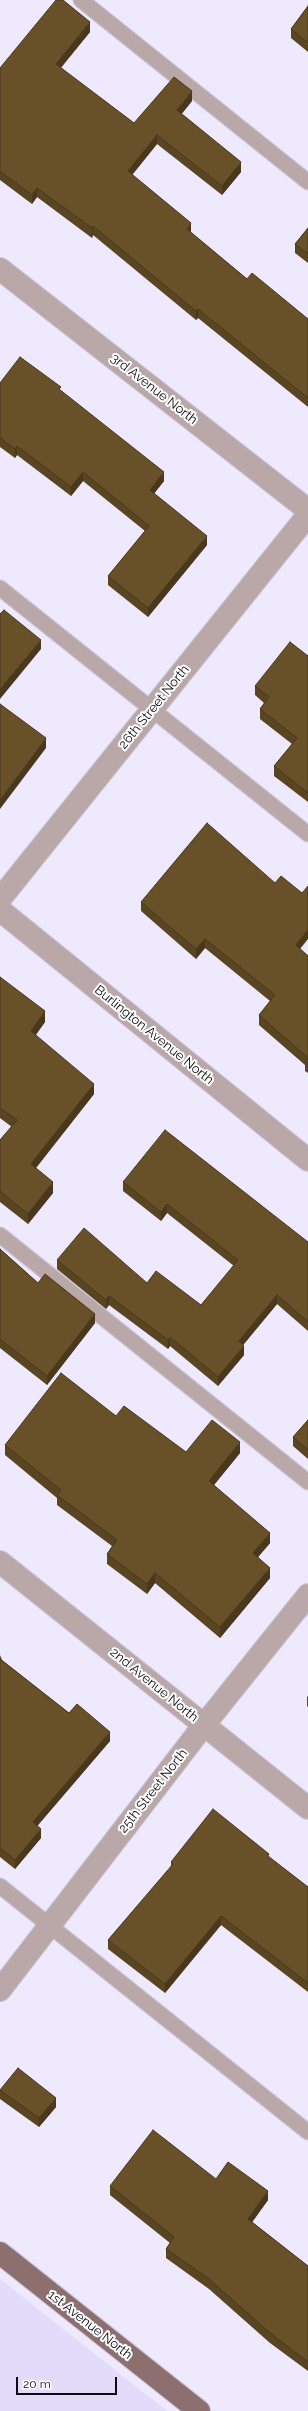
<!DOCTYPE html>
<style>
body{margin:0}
#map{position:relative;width:308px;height:2411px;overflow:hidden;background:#eee9fd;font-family:Raleway,sans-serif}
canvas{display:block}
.scale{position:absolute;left:16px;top:2377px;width:101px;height:18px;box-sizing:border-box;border:2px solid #0e0b15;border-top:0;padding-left:5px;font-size:12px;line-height:14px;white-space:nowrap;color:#0e0b15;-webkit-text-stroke:3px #fff;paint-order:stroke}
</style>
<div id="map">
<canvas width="308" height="2411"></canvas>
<div class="scale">20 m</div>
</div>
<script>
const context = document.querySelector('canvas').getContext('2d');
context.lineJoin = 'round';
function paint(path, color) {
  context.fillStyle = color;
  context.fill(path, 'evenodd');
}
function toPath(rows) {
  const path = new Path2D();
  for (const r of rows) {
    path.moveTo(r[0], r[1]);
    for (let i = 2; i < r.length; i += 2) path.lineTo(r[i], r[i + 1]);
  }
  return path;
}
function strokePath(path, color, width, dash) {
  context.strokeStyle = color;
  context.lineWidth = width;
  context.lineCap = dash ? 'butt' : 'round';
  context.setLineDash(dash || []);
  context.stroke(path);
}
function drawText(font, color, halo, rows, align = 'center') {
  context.font = font + ' Raleway,sans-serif';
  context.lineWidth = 4;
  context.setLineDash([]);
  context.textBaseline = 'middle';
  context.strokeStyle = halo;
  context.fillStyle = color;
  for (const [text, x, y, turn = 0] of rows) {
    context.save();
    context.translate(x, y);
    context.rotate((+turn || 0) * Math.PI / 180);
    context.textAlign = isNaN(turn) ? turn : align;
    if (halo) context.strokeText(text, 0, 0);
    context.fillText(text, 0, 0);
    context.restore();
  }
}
paint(toPath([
 [0,2279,167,2411,0,2411]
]), '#e3dbfa');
const lane = toPath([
 [81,0,308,182],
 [0,588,308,834],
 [0,1235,308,1482],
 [0,1886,308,2132]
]);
const street = toPath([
 [0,269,308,510],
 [0,899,308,515],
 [0,910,308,1160],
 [0,1562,308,1808],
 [0,1990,204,1725,308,1595]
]);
const primary = toPath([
 [0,2253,199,2411]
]);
strokePath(lane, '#cac5d8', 17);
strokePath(street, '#cac5d8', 24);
strokePath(primary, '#cac5d8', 24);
strokePath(lane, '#b9a8a7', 15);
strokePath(street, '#b9a8a7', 22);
strokePath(primary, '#8c6f6e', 22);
paint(toPath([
 [308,6,308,52,291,38,291,29],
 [90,32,60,68,134,123,192,101,181,114,241,172,222,195,157,144,132,175,191,233,247,279,308,319,308,407,198,318,196,320,93,235,92,238,37,197,32,204,0,180,0,68],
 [308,228,308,263,295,253,295,244],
 [0,383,61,391,164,481,154,493,207,545,148,617,108,585,108,576,145,531,83,481,71,496,17,455,15,458,0,447],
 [308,656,308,802,274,776,274,766,292,744,260,719,260,709,264,703,255,695,255,686],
 [275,883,302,893,300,949,308,956,308,1073,305,1071,305,1065,259,1025,259,1015,270,1001,205,948,196,959,141,911,141,902],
 [0,977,45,1022,35,1035,94,1094,36,1168,53,1193,28,1224,0,1202,0,1140,12,1127,0,1118],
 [123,1182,308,1242,308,1331,277,1304,243,1345,244,1355,218,1386,170,1346,168,1349,109,1305,106,1309,57,1269,57,1260,147,1283,201,1305,234,1266,167,1213,161,1221,123,1191],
 [0,1249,38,1283,95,1323,47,1385,0,1348],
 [116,1416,186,1452,240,1453,214,1485,270,1543,258,1557,270,1578,220,1638,155,1583,147,1594,107,1564,107,1554,112,1546,57,1505,57,1498,5,1455,5,1445],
 [308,1420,308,1459,293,1446,293,1437],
 [0,1655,2,1660,69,1713,110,1741,37,1826,41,1838,15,1869,0,1857],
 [308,1696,308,1707,307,1706,307,1697],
 [269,1858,308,1887,308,1992,221,1925,165,1993,108,1949,108,1940,171,1867,171,1862],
 [0,2090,56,2107,39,2127,0,2099],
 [216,2179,268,2200,252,2222,308,2266,308,2371,270,2343,209,2289,166,2258,166,2249,170,2243,110,2195,110,2186]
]), '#594522');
paint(toPath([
 [90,22,90,32,56,74,56,64],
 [192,91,192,101,177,120,177,110],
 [157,135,157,144,128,180,128,171],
 [241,162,241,172,222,195,222,186],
 [37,188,37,197,32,204,32,195],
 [191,223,191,233,187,229],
 [93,226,93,235,92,238,92,228],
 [198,309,198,318,196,320,196,311],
 [17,446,17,455,15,458,15,449],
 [83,472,83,481,71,496,71,487],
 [164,472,164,481,150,499,150,490],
 [207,536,207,545,148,617,148,608],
 [41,640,41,649,0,699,0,689],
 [46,738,46,748,0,809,0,800],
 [308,929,308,939,296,954,296,945],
 [205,939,205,948,196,959,196,949],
 [45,1011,45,1022,31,1042,31,1031],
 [94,1084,94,1094,31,1174,31,1164],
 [53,1182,53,1193,28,1224,28,1214],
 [167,1204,167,1213,161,1221,161,1212],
 [277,1295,277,1304,239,1350,239,1341],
 [109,1296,109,1305,106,1309,106,1300],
 [95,1314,95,1323,47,1385,47,1376],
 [170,1337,170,1346,168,1349,168,1340],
 [244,1346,244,1355,218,1386,218,1377],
 [240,1442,240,1453,209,1491,209,1481],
 [270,1533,270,1543,253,1563,253,1553],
 [270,1568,270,1578,220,1638,220,1627],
 [155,1573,155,1583,147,1594,147,1584],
 [110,1732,110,1741,33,1831,33,1822],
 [41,1829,41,1838,15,1869,15,1860],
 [221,1916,221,1925,165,1993,165,1984],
 [56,2098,56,2107,39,2127,39,2118],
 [268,2191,268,2200,248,2228,248,2219]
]), '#49381c');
const building = toPath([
 [56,0,63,0,90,22,56,64,134,123,174,77,192,91,177,110,241,162,222,186,157,135,128,171,191,223,187,229,247,279,252,273,308,319,308,398,198,309,196,311,93,226,92,228,37,188,32,195,0,171,0,68,56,0],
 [308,6,308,43,291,29,308,6],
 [308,228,308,254,295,244,308,228],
 [20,357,61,387,59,389,164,472,150,490,207,536,148,608,108,576,149,526,83,472,71,487,17,446,15,449,0,438,0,383,20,357],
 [4,610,41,640,0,689,0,614,4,610],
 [290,642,308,656,308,793,274,766,297,738,260,709,269,697,255,686,290,642],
 [0,704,46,738,0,800,0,704],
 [207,823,275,883,281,876,302,893,308,886,308,929,296,945,308,956,308,1064,305,1061,308,1058,259,1015,275,995,205,939,196,949,141,902,207,823],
 [0,977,45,1011,31,1031,94,1084,31,1164,53,1182,28,1214,0,1191,0,1140,17,1120,0,1108,0,977],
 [165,1130,308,1242,308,1322,277,1295,239,1341,244,1346,218,1377,170,1337,168,1340,109,1296,106,1300,57,1260,84,1228,147,1283,156,1271,201,1305,238,1260,167,1204,161,1212,123,1182,165,1130],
 [0,1249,38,1283,45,1274,95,1314,47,1376,0,1339,0,1249],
 [61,1373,116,1416,124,1406,186,1452,212,1420,240,1442,209,1481,270,1533,253,1553,270,1568,220,1627,155,1573,147,1584,107,1554,117,1540,57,1495,61,1490,5,1445,61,1373],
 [308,1420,308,1450,293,1437,308,1420],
 [0,1659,69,1713,77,1704,110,1732,33,1822,41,1829,15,1860,0,1848,0,1659],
 [213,1809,269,1854,268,1856,308,1887,308,1983,221,1916,165,1984,108,1940,173,1864,171,1862,213,1809],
 [18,2068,56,2098,39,2118,0,2090,18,2068],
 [153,2130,216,2179,228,2162,268,2191,248,2219,308,2266,308,2362,270,2333,209,2279,166,2249,174,2237,110,2186,153,2130]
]);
paint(building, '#685028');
strokePath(building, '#49381c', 1);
drawText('13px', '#0e0b15', '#fff', [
 ["3rd Avenue North",154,389,38],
 ["26th Street North",154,707,-51],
 ["Burlington Avenue North",154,1035,39],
 ["2nd Avenue North",154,1685,39],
 ["25th Street North",153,1791,-52],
 ["1st Avenue North",90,2325,38]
]);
</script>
